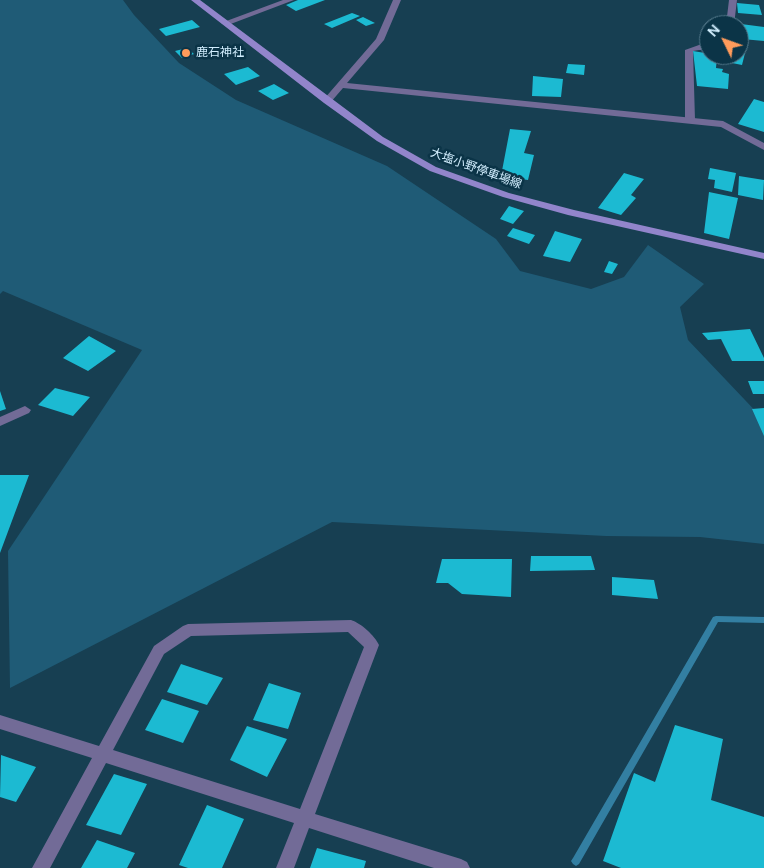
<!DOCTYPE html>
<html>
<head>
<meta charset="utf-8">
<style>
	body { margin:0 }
	#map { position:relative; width:764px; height:868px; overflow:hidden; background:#173f52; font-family:"DM Sans",sans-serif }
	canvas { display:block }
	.north { position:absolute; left:699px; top:15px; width:50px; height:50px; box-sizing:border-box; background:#0b3447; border:1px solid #5a7e90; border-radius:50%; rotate:312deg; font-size:14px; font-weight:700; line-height:20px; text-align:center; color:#d1edfd }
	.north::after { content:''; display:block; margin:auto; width:18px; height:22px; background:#ff9b5b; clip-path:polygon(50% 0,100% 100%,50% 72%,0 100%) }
</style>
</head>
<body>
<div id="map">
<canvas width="764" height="868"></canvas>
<div class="north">N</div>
</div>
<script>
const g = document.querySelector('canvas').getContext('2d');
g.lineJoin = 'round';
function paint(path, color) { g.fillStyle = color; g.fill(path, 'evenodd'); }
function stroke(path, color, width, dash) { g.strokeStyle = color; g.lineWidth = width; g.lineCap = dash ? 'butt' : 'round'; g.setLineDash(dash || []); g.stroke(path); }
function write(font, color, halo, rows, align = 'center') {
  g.font = font + ' "DM Sans","Noto Sans JP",sans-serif'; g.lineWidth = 5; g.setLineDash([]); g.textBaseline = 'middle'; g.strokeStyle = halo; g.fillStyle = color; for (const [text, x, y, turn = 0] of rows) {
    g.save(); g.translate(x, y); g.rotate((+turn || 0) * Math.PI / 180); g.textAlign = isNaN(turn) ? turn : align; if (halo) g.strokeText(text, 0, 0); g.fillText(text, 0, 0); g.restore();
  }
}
paint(new Path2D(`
	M0,0H123L134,15L179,63L236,100L387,166L496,239L520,271L591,289L624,277L648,245L704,284L680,307L688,340L764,420V544L700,537L606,536L332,522L10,688L8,551L142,350L3,291L0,294Z`), '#1f5b76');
paint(new Path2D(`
	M716,616L764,617V623L718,622L579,864L576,866L573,864L571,861L573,858L713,617Z`), '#337fa2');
paint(new Path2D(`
	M298,0H325L296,11L286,5Z
	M737,3L759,5L762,15L738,13Z
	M352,13L360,16L332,28L324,24Z
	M363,17L375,23L366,26L356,20Z
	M192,20L200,27L166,36L159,29Z
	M741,24L764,27V41L742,39Z
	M187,48L194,54L182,58L175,51Z
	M693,51L717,55L716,68L723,69L722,72L729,74L728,89L697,86Z
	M739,52L745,53L742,65L722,61L724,55H739Z
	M568,64L585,65L584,75L566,73Z
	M248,67L260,76L236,85L224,74Z
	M533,76L563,79L561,97L532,96Z
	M274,84L289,93L273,100L258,91Z
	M754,99L764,102V132L738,124Z
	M510,129L531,131L524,153L534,155L528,180L501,176Z
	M710,168L736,173L732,192L714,188L715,180L708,179Z
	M624,173L644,179L631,195L636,198L621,215L598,208Z
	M739,176L764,180L763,200L738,195Z
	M709,192L738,198L729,239L704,233Z
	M509,206L524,211L513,224L500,219Z
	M513,228L535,235L529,244L507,236Z
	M555,231L582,239L570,262L543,256Z
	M609,261L618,264L612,274L604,272Z
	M750,329L764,358V361H732L721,339L708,340L702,333Z
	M89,336L116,351L88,371L63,358Z
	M748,381H764V394H753Z
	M55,388L90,397L73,416L38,405Z
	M0,391L6,409L0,411Z
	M764,408V436L752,409Z
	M0,475H29L0,553Z
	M531,556H591L595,570L530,571Z
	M442,559H512L511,597L462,594L448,583H436Z
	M612,577L654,580L658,599L612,595Z
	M181,664L223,678L207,705L167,692Z
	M269,683L301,693L288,729L253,720Z
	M162,699L199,711L183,743L145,730Z
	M675,725L723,739L711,800L764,817V868H621L603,861L634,773L655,782Z
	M247,726L287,739L267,777L230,760Z
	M1,755L36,767L16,802L0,797Z
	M114,774L147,784L121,835L86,825Z
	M207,805L244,819L222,868H188L179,865Z
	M97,840L135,853L127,868H81Z
	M317,848L366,861L364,868H310Z`), '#1cbad2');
paint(new Path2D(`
	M283,0H294L228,25L221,23Z
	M729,0H737L734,25H726Z
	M699,45L709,46V50H699L693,51L695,120L690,123L685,120V50Z`), '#726b97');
paint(new Path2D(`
	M393,0H401L384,40L347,83L723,121L764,143V150L721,127L343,88L330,103H324V99L376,39Z
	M25,406L31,410L29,413L0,426V417Z
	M351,620C361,623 375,636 379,645L315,814L461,859L467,862L470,868H434L309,828L294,868H276L294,823L106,763L50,868H32L92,758L0,729V715L99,746L154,646L183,626L188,624ZM348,632L364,647L300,809L113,750L164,654L191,636Z`), '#726b97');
paint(new Path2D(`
	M191,0H200L383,137L436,167L509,193L574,210L764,253V259L568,215L503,197L430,171L377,141L324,103Z`), '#9285cb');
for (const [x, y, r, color] of [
	[186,53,5,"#ff9b5b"]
]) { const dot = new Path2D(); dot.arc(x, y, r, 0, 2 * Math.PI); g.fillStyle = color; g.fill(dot); stroke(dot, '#0b3447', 2); }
write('12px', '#d1edfd', '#0b3447', [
	["鹿石神社",196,53]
], 'left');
write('12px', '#d1edfd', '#0b3447', [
	["大塩小野停車場線",476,169,20]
]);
</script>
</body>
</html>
